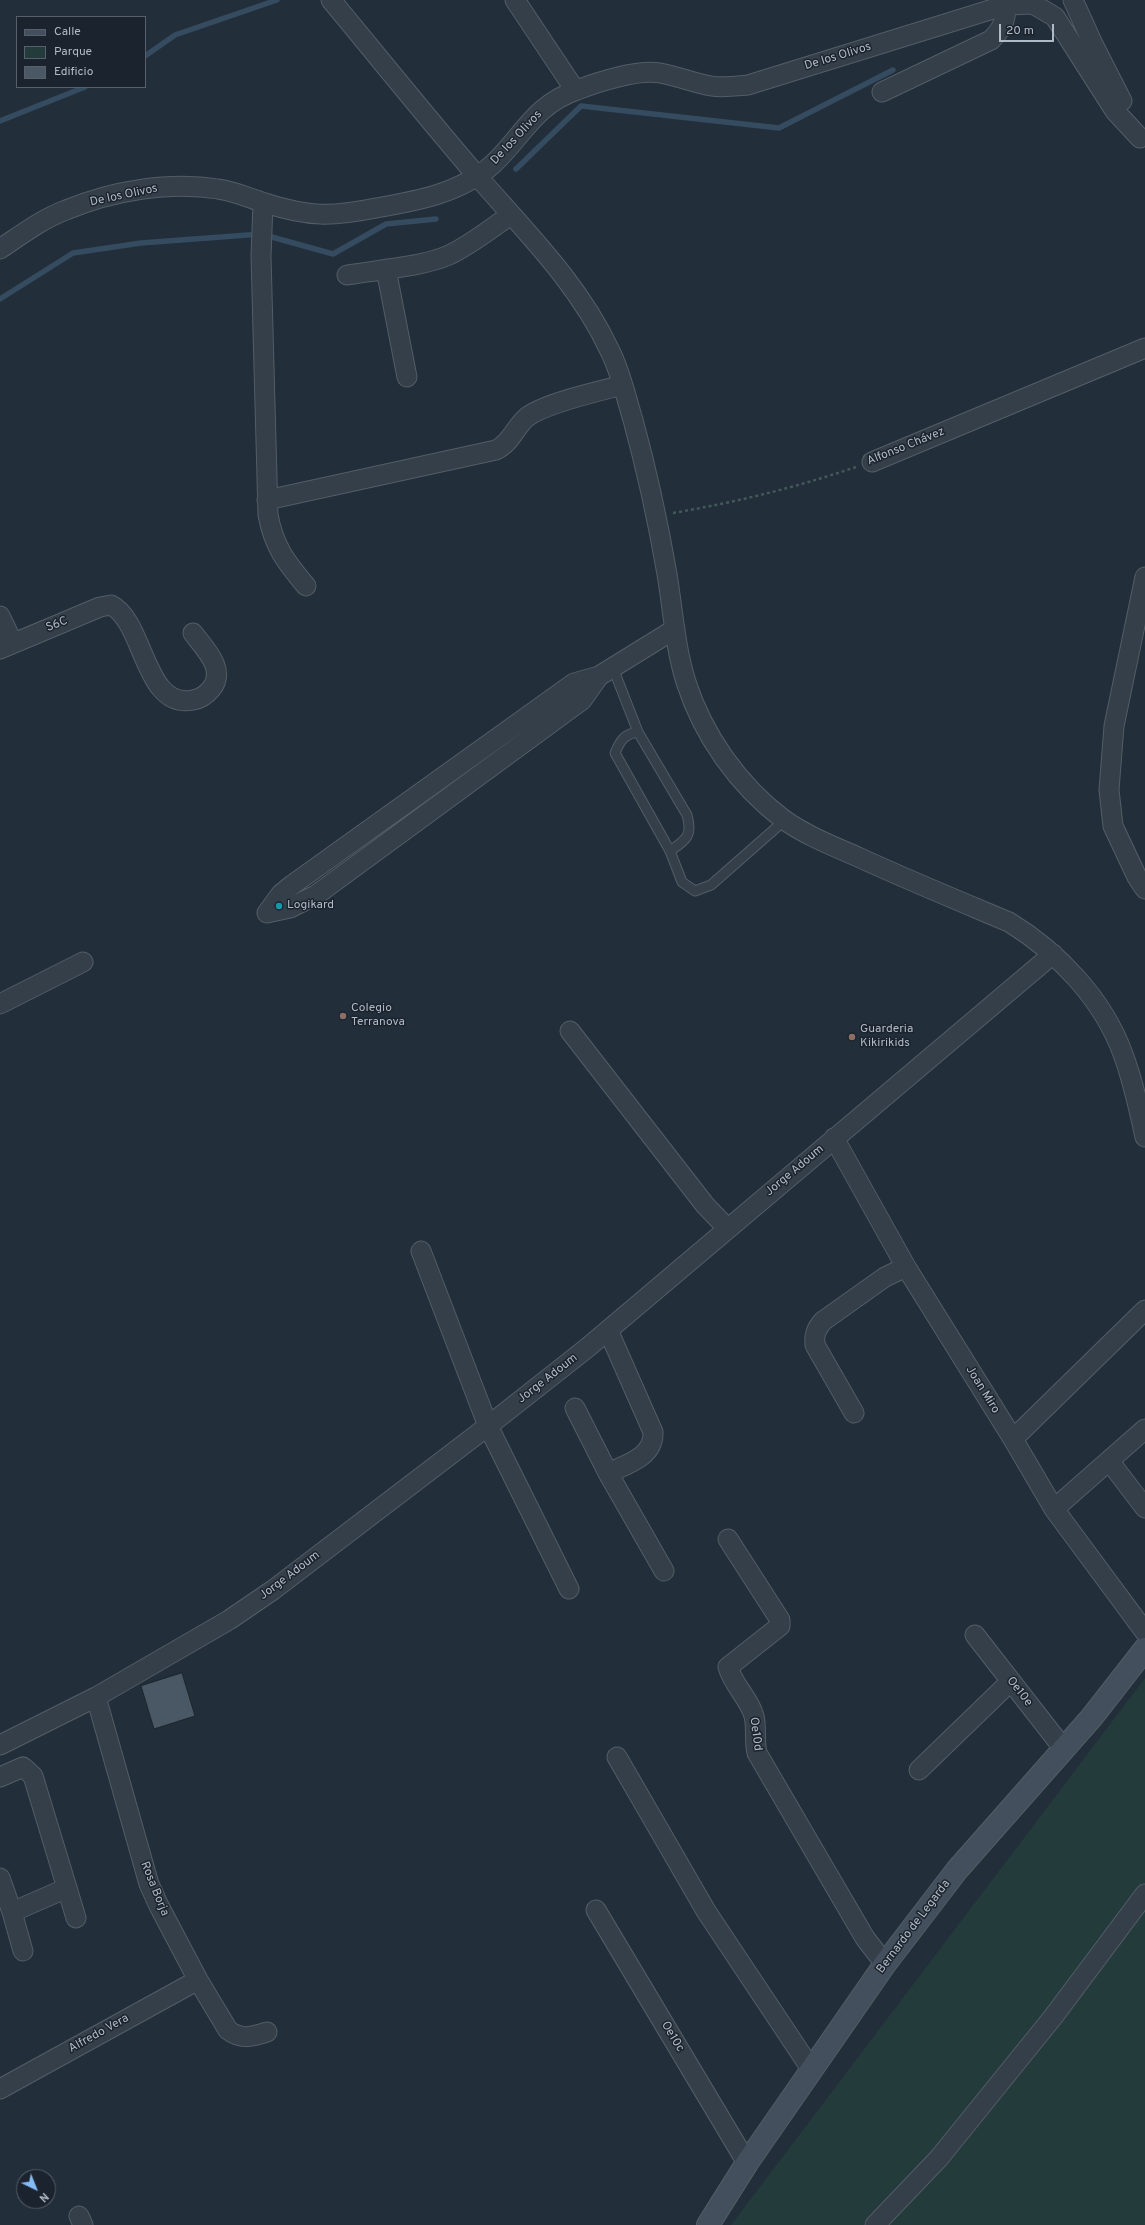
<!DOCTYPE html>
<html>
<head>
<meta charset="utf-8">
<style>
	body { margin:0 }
	#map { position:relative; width:1145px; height:2225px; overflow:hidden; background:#222e39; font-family:Overpass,sans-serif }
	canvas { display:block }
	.legend { position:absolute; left:16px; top:16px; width:130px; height:72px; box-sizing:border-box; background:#1b242e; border:1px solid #57606a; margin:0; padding:5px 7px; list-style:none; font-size:12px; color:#b0bac5 }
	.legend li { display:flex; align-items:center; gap:8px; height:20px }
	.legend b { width:20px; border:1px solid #57606a }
	.north { position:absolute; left:16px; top:2169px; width:40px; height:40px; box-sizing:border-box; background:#1b242e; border:1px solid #57606a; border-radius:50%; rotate:137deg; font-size:11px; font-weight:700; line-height:16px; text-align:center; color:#b0bac5 }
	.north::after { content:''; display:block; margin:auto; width:14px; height:18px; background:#84bbf6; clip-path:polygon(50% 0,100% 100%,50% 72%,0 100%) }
	.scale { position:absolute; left:999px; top:24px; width:55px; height:18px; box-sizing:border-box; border:2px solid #b0bac5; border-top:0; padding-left:5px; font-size:12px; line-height:14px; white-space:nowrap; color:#b0bac5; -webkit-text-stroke:3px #1b242e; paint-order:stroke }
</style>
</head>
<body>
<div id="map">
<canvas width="1145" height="2225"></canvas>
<ul class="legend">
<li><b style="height:5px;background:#434f5c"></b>Calle</li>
<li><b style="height:11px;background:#243b3b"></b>Parque</li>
<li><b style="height:11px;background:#4a5865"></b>Edificio</li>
</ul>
<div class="north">N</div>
<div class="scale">20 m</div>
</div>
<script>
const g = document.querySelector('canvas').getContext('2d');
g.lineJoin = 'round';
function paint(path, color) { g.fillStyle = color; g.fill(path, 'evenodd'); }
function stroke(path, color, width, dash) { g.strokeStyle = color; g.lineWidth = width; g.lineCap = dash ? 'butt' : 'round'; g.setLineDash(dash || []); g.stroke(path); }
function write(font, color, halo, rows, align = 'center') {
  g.font = font + ' Overpass,sans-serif'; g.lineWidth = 3; g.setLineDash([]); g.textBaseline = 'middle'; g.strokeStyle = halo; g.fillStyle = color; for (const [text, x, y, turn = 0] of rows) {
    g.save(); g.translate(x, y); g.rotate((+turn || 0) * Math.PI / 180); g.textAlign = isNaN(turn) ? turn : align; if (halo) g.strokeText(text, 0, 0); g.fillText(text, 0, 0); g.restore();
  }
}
paint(new Path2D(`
	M1145,1678V2225H731Z`), '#243b3b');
stroke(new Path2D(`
	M145,56L175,35L277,0
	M0,121L85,87
	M516,169L581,106L779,128L893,70
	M0,299L73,253L141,243L261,234L333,254L386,224L436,219`), '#354b60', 5.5);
const building = new Path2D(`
	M182,1673L195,1716L154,1729L141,1686Z`);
paint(building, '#4a5865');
stroke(building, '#1c2630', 1);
const lane = new Path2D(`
	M613,668L638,732
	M670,851C686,840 693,836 687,815L638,732C624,734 620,741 615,753L670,851L682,882L695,891L711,885L785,820`);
const street = new Path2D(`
	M331,0C380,59 428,119 478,177C526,232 579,284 610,351C621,373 626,397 633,420C647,471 658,522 667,574C673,610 675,647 686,682C703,735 738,785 783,819C805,835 833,846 858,857C908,880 959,901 1009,922C1058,952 1103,999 1123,1054C1133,1081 1139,1109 1145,1137
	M515,0L575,90
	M1073,0L1093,44L1122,101
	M882,92L991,40C1002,29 1006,21 1006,5
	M263,203L261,256L268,515C274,547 286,562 306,586
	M0,249C21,235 42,219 66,210C112,191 169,181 218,189C234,191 249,198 265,203C309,217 331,217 376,208C417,201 461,193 493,164C523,136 534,105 577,90C598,82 638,69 660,73C677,76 694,83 711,86C723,88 736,86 748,85L1006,5L1033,4L1055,17L1115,111L1140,138
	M386,269L407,377
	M347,275C377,270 422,267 449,255C472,244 491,228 511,215
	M872,462L1145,348
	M267,500L496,450C511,443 515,427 527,417C546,403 599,391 623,385
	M1145,577L1114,726L1109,790L1113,826L1137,877L1145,889
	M0,616L13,643
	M0,649L100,607L111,605C145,622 144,710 193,700C200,699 206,695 211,689C227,670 205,649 193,633
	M267,913L281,894L292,885L574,683L599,676L675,629
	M267,913L290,908L316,895L582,700L599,676
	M0,1004L83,962
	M570,1031L705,1205L727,1228
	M834,1138L906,1267L1013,1439L1054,1509L1145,1632
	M421,1251L488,1426L569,1589
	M608,1330L653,1432C654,1457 627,1464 608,1473L664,1571
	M575,1408L608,1473
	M854,1413L815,1345C814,1335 816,1329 823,1321L885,1277L906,1267
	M1013,1439L1145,1310
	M1110,1462L1145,1508
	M1054,1509L1145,1429
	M728,1539L780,1620V1626L728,1667C733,1685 749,1698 754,1716C757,1728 754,1741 757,1753L865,1938L885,1964
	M975,1635L1063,1748
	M96,1697L149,1884L159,1906L198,1980L228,2030C241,2040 252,2037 267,2032
	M0,1745L96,1697L229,1620L273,1590L488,1426L587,1348L1053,954
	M617,1757L706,1911L811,2069
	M919,1770L1010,1682
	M0,1777L23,1767L33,1776L67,1888L12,1912L0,1878
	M67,1888L76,1918
	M596,1910L747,2163
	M12,1912L23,1951
	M0,2089L198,1980
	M79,2216L83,2225
	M875,2225L939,2158L1053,2017L1145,1894`);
const secondary = new Path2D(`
	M708,2225L747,2163L885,1964L957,1870L1092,1717L1145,1649`);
stroke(lane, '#535d67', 11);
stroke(street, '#535d67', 21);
stroke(secondary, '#535d67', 24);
stroke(new Path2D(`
	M673,513C737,502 794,488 856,467`), '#435859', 2.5, [3, 3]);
stroke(lane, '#353f49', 9);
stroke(street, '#353f49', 19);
stroke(secondary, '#434f5c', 22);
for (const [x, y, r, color] of [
	[279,906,4,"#0f9aa8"],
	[343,1016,4,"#8d6e63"],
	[852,1037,4,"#8d6e63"]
]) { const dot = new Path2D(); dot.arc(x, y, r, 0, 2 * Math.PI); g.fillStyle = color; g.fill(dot); stroke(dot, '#1b242e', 1.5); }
write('12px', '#b0bac5', '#1b242e', [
	["De los Olivos",838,57,-17],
	["De los Olivos",517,138,-47],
	["De los Olivos",124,196,-12],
	["Alfonso Chávez",906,447,-22],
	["S6C",57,625,-22],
	["Jorge Adoum",795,1171,-40],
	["Jorge Adoum",548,1379,-38],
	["Joan Miro",982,1390,58],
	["Jorge Adoum",290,1576,-37],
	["Oe10e",1019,1692,52],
	["Oe10d",755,1734,83],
	["Rosa Borja",154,1889,68],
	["Bernardo de Legarda",914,1927,-53],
	["Alfredo Vera",99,2034,-29],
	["Oe10c",672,2037,59]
]);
write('12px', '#b0bac5', '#1b242e', [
	["Logikard",287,906],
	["Colegio",351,1009],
	["Terranova",351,1023],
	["Guarderia",860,1030],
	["Kikirikids",860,1044]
], 'left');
</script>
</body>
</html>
